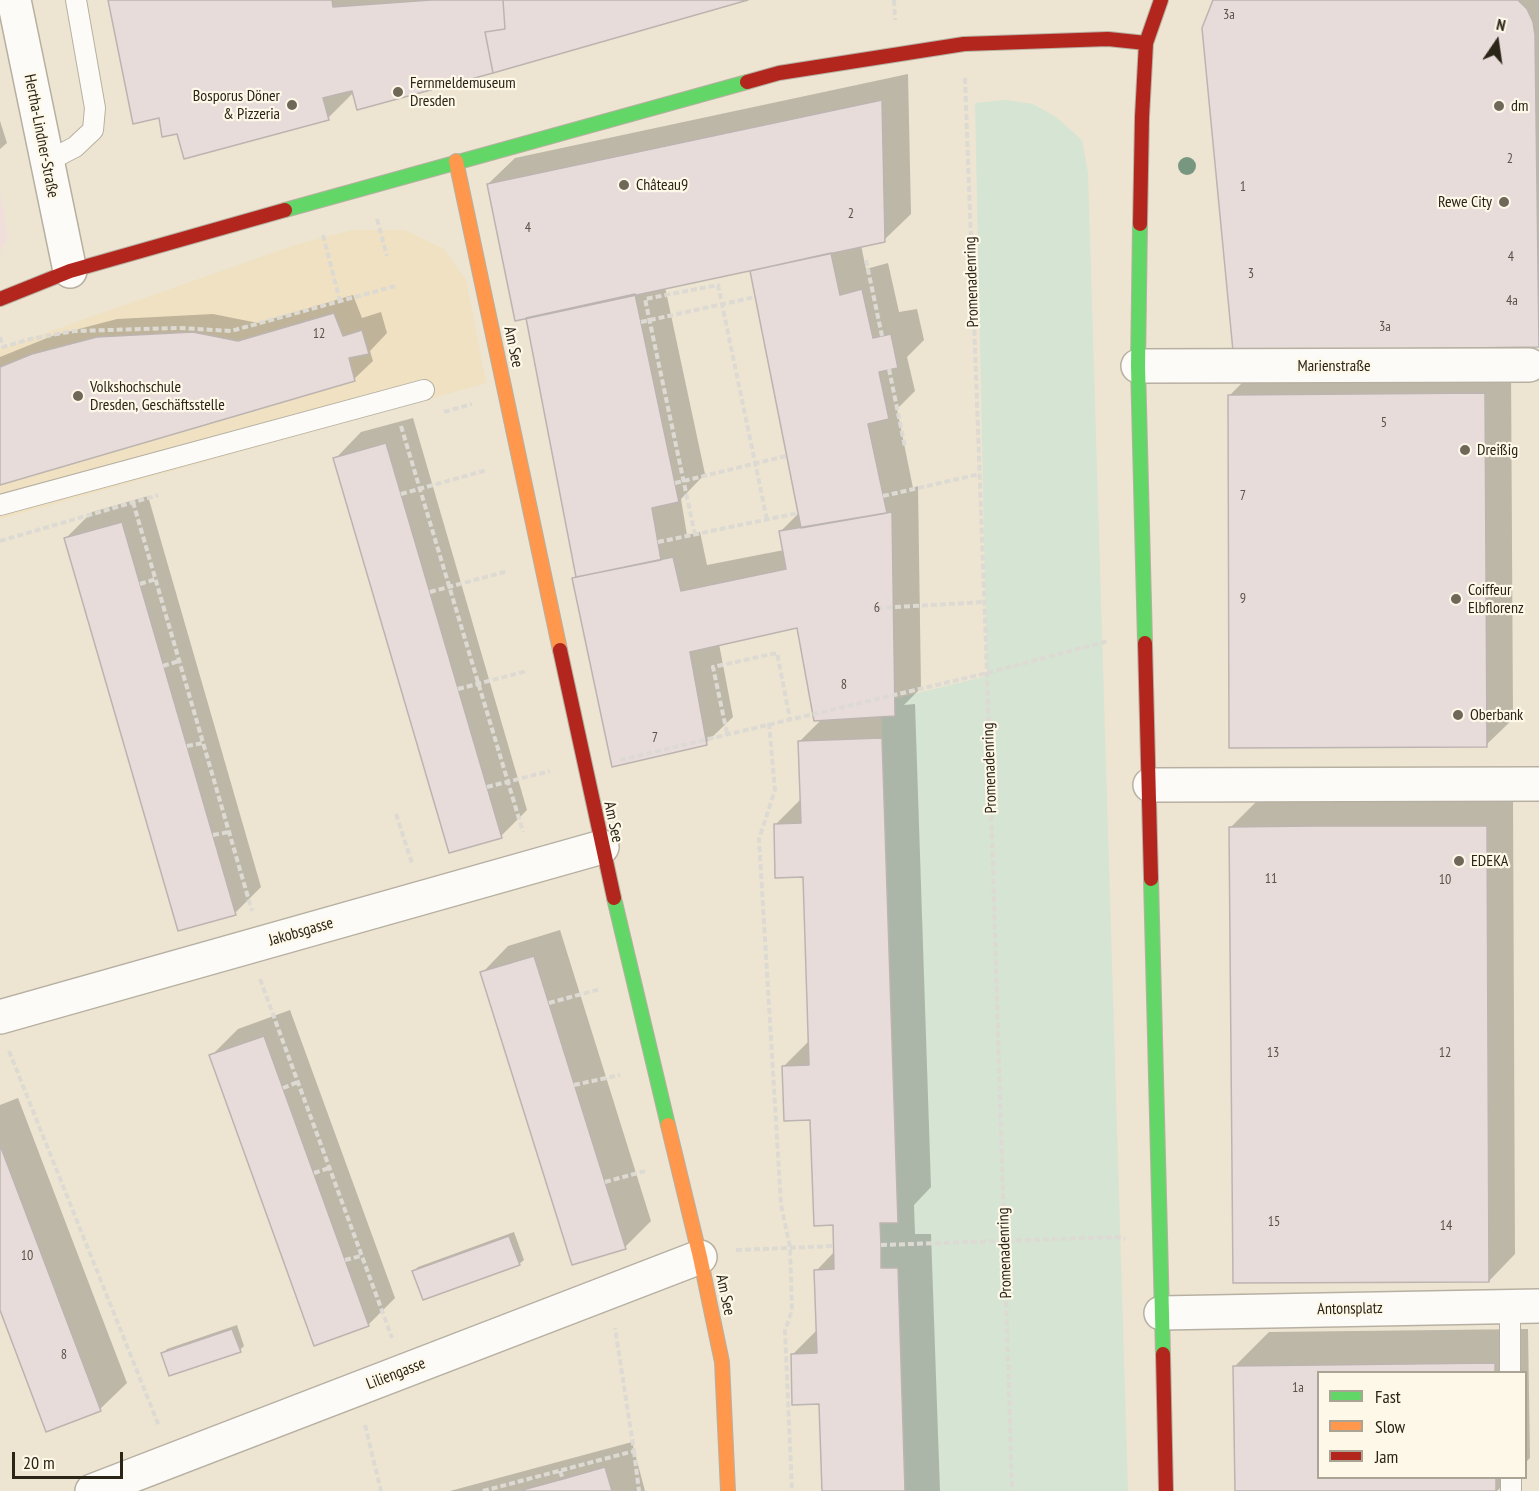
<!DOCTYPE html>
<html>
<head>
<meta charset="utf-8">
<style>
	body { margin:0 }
	#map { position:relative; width:1539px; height:1491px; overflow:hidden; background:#ede5d2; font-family:"PT Sans Narrow",sans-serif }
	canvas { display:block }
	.legend { position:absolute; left:1317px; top:1371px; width:210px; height:108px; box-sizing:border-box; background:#fef8e9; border:2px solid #aaa495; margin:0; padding:8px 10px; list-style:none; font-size:18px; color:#2b2518 }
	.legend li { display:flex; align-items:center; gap:12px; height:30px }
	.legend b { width:30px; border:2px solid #aaa495 }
	.north { position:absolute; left:1467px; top:12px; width:60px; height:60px; -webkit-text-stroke:4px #fef8e9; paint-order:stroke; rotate:13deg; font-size:16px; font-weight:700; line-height:24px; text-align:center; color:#2b2518 }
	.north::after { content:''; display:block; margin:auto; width:21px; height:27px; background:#2b2518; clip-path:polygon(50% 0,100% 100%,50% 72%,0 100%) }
	.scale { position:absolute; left:12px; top:1452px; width:111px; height:27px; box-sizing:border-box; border:3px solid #2b2518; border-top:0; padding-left:8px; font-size:18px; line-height:21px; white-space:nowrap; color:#2b2518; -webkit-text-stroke:4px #fef8e9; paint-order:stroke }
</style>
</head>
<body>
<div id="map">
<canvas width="1539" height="1491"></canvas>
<ul class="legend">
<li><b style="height:8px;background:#63d668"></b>Fast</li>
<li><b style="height:8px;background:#ff974d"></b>Slow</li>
<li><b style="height:8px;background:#b3261e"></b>Jam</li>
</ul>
<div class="north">N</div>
<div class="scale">20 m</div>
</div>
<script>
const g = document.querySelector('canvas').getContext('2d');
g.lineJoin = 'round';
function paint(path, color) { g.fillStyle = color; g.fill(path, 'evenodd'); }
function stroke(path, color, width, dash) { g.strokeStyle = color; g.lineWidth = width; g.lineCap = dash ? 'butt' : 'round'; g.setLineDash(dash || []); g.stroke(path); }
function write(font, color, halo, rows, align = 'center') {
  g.font = font + ' "PT Sans Narrow",sans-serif'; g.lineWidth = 4.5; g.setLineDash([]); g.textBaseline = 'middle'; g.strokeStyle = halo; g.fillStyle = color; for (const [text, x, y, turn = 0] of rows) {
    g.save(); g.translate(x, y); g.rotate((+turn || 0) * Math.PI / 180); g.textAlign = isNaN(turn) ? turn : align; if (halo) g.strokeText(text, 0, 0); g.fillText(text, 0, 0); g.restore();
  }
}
paint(new Path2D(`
	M352,230H404L444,249L466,280L486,383L0,519V349L295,245Z`), '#efe1c1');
paint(new Path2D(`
	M0,188L8,239L0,252Z`), '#f0deda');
paint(new Path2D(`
	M1005,100L1033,104L1056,117L1082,140L1088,172L1128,1491H905L898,1268H881L880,1223H898L881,702L987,676L975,103Z`), '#d6e4d3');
paint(new Path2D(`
	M109,0H742L354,92L328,118L179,132Z
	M1214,0H1539V345L1234,349Z
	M908,74L911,214L884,240L861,245L866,269L888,263L899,312L917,309L924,340L907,357L915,391L897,409L913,488L918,486L921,688L904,705L915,704L931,1187L914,1205L915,1234H931L940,1491H823L820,1402L792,1355L818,1329L816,1271L835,1251V1224L812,1119L783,1067L809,1041L804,876L775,825L801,799L799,742L822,719L798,627L719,644L733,717L706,743L573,579L577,575L527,316L488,184L515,158ZM751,269L799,513L780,532L784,550L707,565L700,532L687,535L681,499L705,474L665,287Z
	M0,121L7,143L0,149Z
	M353,295L362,318L381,312L387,333L370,351L373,361L354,379L0,483V357L52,336L117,319L213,314L258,323Z
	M1511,368L1513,719L1486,745L1229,396L1256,369Z
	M413,418L527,810L501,836L335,459L361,432Z
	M148,496L261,887L235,913L66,538L92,512Z
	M1513,800L1515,1254L1489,1281L1231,827L1257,801Z
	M560,930L651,1221L625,1247L482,973L508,946Z
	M290,1010L395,1298L368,1325L211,1056L238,1029Z
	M18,1098L127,1383L100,1409L0,1306V1105Z
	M514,1232L524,1260L519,1264L414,1271L418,1267Z
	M237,1325L244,1346L240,1350L163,1354L167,1349Z
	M1528,1329L1530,1458L1526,1462V1372H1318V1478H1510L1497,1491H1236L1234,1367L1269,1332Z
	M632,1442L645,1491H450Z`), '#0003');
const building = new Path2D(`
	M108,0H332L333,7L431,0H503L505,29L485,32L493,73L357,110L352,91L339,94L323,98L329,120L184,159L177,134L162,137L159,118L133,124Z
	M503,0H748L493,73L485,32L505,29Z
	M1213,0H1518L1527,9L1533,22L1535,35L1539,347L1233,351L1202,28Z
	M882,100L885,242L515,321L487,184Z
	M831,253L840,295L862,289L873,338L891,334L898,368L879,372L889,419L868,424L887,513L801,528L750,271Z
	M635,294L679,502L652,508L661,560L576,577L526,318Z
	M334,313L343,336L362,330L369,354L349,358L355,381L0,485V367L32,354L97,337L193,332L238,341Z
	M1485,393L1487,747L1229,748L1228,395Z
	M386,443L502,838L449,853L333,458Z
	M892,512L895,716L814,721L797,628L690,652L707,745L612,767L572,578L673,557L681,591L786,569L779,531Z
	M122,522L236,915L178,931L64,538Z
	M882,738L898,1223H880L881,1245V1268H898L905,1491H822L819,1404L792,1405L791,1354L817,1353L814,1270L834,1269L833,1225L814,1226L810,1120L784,1121L782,1066L809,1065L803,877L775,878L774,824L801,823L798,741Z
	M1313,826H1487L1489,1282L1233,1283L1229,827Z
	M534,956L626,1249L572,1265L480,972Z
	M264,1036L369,1326L314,1346L209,1055Z
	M0,1145L101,1411L46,1432L0,1310Z
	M509,1236L520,1265L423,1300L412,1271Z
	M232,1329L241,1352L169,1376L161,1353Z
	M1495,1363V1372H1318V1478H1496V1491H1235L1233,1366Z
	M605,1467L612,1491H519L563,1479Z`);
paint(building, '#e8dcda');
stroke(building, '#bcb4b0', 1.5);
const lane = new Path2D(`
	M46,162L75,147L93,130L95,108L76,0
	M0,505L424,390
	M1510,1307V1372
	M1511,1478V1491`);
const street = new Path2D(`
	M14,0L70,271
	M1138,366L1529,365
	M1150,785L1539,784
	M0,1017L602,847
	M1161,1313L1539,1306
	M92,1491L700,1257`);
const fast = new Path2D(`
	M285,210L747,82
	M1140,224L1138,366L1145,643
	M1151,879L1163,1354
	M614,898L668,1125`);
const slow = new Path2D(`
	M456,161L560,650
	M668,1125L700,1257L722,1362L728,1491`);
const jam = new Path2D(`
	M747,82L779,73L964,44L1108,39L1146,43
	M1140,224L1142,117L1146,43L1161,0
	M0,299L70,271L285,210
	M1145,643L1151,879
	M560,650L614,898
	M1163,1354L1166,1491`);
stroke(lane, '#b7b0a2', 22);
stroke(street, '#b7b0a2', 36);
stroke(fast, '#b7b0a2', 16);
stroke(slow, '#b7b0a2', 16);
stroke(jam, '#b7b0a2', 16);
stroke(new Path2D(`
	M894,0L895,20
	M965,78L987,673L1012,1491
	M377,219L387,256
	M323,235L340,301
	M866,260L882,336
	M641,322L755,297
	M0,337L3,347L30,339L74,331L180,328L231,331L395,286
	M889,369L905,447
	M444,412L472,404
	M401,426L523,832
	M675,483L786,456
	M401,494L487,470
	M883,496L980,474
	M133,502L252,911
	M695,535L645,299L718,285L767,520
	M0,541L158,495
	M658,542L798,513
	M140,584L156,579
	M430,592L508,571
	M877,608L984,602
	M163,666L179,661
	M458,689L527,671
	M769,723L775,790L759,839L781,1205L790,1247L792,1310L785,1331L792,1491
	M727,733L713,667L777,653L790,719
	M187,746L203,743
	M620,760L987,673L1108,641
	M487,787L550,771
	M396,814L412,863
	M213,835L229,832
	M260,979L392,1338
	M549,1003L600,989
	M9,1051L159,1426
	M574,1085L620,1075
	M283,1088L298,1082
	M314,1173L329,1168
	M605,1182L645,1171
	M881,1245L1118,1237L1125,1239
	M736,1250L834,1246
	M345,1260L361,1256
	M365,1425L381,1491
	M634,1451L639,1491
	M560,1471L563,1479
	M483,1491L634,1451L615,1328`), '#dddad4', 4, [6, 3]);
stroke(lane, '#fcfbf8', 20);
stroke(street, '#fcfbf8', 33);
stroke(fast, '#63d668', 14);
stroke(slow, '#ff974d', 14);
stroke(jam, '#b3261e', 14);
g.fillStyle = '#779781';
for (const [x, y] of [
	[1187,166]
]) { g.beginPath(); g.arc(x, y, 9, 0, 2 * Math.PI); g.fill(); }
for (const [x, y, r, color] of [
	[398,92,6,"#6f6859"],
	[292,105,6,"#6f6859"],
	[1499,106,6,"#6f6859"],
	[624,185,6,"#6f6859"],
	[1504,202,6,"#6f6859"],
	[78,396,6,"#6f6859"],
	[1465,450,6,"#6f6859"],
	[1456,599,6,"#6f6859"],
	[1458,715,6,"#6f6859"],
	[1459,861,6,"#6f6859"]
]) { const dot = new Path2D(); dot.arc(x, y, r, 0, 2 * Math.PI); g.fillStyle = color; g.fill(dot); stroke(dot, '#fef8e9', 2); }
write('14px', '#5a5348', null, [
	["3a",1229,15],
	["2",1510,159],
	["1",1243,187],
	["2",851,214],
	["4",528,228],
	["4",1511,257],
	["3",1251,274],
	["4a",1512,301],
	["3a",1385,327],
	["12",319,334],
	["5",1384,423],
	["7",1243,496],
	["9",1243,599],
	["6",877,608],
	["8",844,685],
	["7",655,738],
	["11",1271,879],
	["10",1445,880],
	["13",1273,1053],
	["12",1445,1053],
	["15",1274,1222],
	["14",1446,1226],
	["10",27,1256],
	["8",64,1355],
	["1a",1298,1388]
]);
write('16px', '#2b2518', '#fef8e9', [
	["Fernmeldemuseum",410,83],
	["Dresden",410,101],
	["Bosporus Döner",280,96,"right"],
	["& Pizzeria",280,114,"right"],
	["dm",1511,106],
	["Château9",636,185],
	["Rewe City",1492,202,"right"],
	["Volkshochschule",90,387],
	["Dresden, Geschäftsstelle",90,405],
	["Dreißig",1477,450],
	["Coiffeur",1468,590],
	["Elbflorenz",1468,608],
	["Oberbank",1470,715],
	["EDEKA",1471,861]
], 'left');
write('16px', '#2b2518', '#fef8e9', [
	["Hertha-Lindner-Straße",41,136,79],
	["Promenadenring",972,282,-92],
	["Am See",513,347,78],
	["Marienstraße",1334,366],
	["Promenadenring",990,768,-92],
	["Am See",613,822,78],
	["Jakobsgasse",301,932,-16],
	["Promenadenring",1005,1253,-92],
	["Am See",725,1295,78],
	["Antonsplatz",1350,1309,-1],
	["Liliengasse",396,1374,-21]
]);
</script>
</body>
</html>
